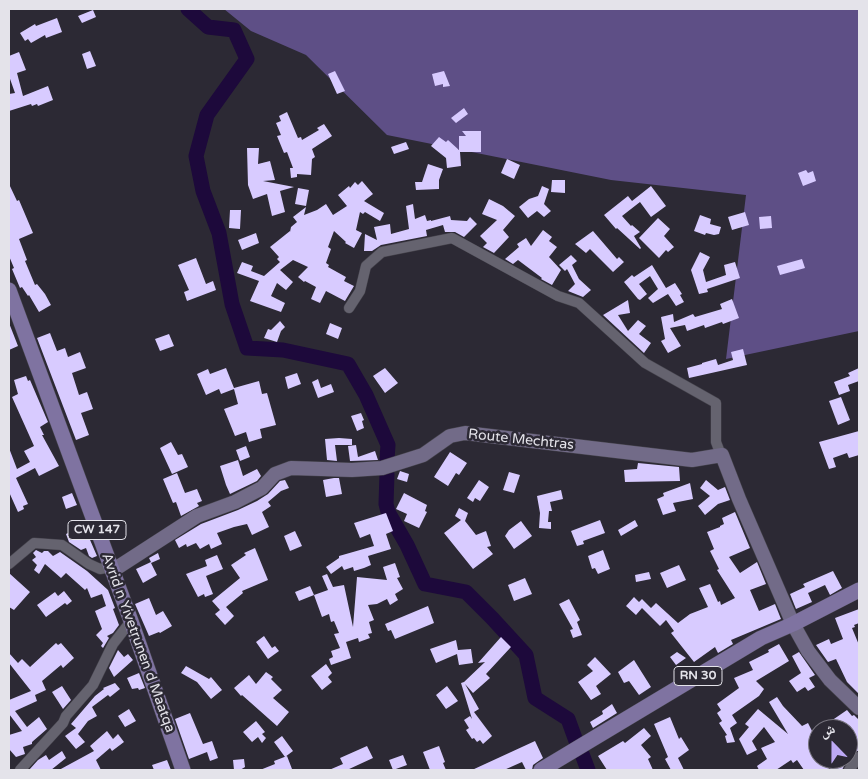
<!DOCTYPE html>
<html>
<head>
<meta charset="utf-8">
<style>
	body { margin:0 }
	#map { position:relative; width:868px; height:779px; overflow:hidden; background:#2c2934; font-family:"Varela Round","Noto Naskh Arabic",sans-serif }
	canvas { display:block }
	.frame { position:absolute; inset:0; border:10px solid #e4e3ea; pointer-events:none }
	.north { position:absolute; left:808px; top:719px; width:50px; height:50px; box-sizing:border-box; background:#2c2934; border:1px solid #76737d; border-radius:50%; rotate:338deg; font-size:14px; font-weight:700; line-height:20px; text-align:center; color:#e4e3ea }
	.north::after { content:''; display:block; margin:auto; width:18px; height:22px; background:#bda9f5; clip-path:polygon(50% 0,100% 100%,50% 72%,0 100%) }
</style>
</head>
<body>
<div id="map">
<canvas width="868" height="779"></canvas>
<div class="frame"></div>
<div class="north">ش</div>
</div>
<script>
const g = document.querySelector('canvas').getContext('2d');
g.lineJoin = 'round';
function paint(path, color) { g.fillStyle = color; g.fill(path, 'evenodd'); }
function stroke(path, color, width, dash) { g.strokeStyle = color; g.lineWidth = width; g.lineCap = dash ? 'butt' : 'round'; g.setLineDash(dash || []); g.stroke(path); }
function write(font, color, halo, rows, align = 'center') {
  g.font = font + ' "Varela Round",sans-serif'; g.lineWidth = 5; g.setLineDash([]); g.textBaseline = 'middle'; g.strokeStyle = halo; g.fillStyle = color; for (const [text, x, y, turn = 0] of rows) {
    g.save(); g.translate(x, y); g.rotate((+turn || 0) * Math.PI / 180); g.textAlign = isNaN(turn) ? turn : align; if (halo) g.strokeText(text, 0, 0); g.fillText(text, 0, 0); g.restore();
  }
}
paint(new Path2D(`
	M224,9H859V331L726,359L746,195L611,180L387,135L306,55L251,31Z`), '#5e4f86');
stroke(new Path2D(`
	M188,9L208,27L234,30L247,59L207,115L196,156L203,191L219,233L232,304L247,348L283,350L348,364L366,395L388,445L387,459
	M387,474L386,504L388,512L407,545L425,584L466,592L492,618L526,655L535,698L568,719L576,741
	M582,754L588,770`), '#1d093b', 15);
paint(new Path2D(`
	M93,10L96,17L82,23L78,16Z
	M57,18L62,32L46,38L45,35L31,43L28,39L25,41L20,33L35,24L36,26Z
	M90,51L96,66L87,69L82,54Z
	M19,52L26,70L17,73L23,96L48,86L53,100L38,106L37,104L32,106L31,104L9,111V94L15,93L9,76V56Z
	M335,71L345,91L337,94L328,74Z
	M444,71L450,86L443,87V84L435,86L432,74Z
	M464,108L468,114L456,123L451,118Z
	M287,112L298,138L301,137L302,140L319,130L317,128L324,124L332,136L312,149L315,157L312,159L311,175L297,174V177L291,178L290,168H293L287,152L284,153L277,136L281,135L276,123L281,121L279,116Z
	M462,131H481V152H460L461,166L447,168L446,158L431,146L439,137L446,142L448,140L459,150V136H466Z
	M406,142L409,149L394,154L391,147Z
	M247,148H259L258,164L270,161L275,180L263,181L294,187L280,191L285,212L272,216L267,194L253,199L248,185Z
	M507,159L520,165L514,179L501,173Z
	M428,164L443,169L439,180V189L416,190L415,182H422Z
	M806,170L808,173L813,171L816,181L803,186L798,173Z
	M552,180H565V193L551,192Z
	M362,181L373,194L364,201L384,213L380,221L365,212L363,214L360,212L356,230L362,233L354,248L345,243L346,242L334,231L328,247L331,249L326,263L329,265L328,267L346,277L344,281L354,286L345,301L326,291L320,303L311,299L316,287L305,281L304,282L298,277L308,267L293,260L280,270L293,282L286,290L277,283L271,296L285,303L281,312L250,301L259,281L237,273L242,262L253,266L251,271L264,276L280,262L277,259L279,257L270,247L290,231V232L291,227L297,222L293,217L306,207L304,215L317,210L326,204L333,215L347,206L338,195L349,186L350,188L355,182L358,185Z
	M9,184L17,201L19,200L33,233L19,239L27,260L25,261L35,285L37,284L45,294L51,305L39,312L29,295L28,296L22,287L20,288L12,269L14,268L9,256Z
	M542,186L549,189L544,204L551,211L544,217L537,211L528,218L519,207L529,199L538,196Z
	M651,186L666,206L651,217L640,202L622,216L631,226L632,225L640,232L634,236L641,248L640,249L617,228L616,229L604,215L628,196L632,201Z
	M298,188L309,190L306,206L295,204Z
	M489,199L503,206L515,216L503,230L509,237L494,253L483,247L487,243L480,236L497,220L482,214Z
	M413,204L415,219L425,215L427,221L431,220V221L450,216L451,220L467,221L470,217L477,224L464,237L455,232H445L443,225L426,230L427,236L381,245L372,251H364L365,234L377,240L374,227L390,224L391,234L409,229L406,206Z
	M230,210H241L240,229L229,228Z
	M745,212L749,225L732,230L728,217Z
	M700,215L711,219L710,224L721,227L719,234L714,235L706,233L705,235L694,231Z
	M771,216L772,228L760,229L759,217Z
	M658,218L670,229L664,236L674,247L668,252L666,250L659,258L639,238Z
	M543,230L552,237L549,241L557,247L549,257L561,270L552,285L541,279L542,278L518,260L513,264L505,259L519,247L517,244L526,238L531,246Z
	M593,231L617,259L619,257L624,262L613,272L590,249L586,253L575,244Z
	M256,233L259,243L242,250L238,240Z
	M700,252L710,257L703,270L706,282L726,275L724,265L735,262L740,278L707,289L708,292L699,294L691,270Z
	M571,255L577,261L572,265L579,279L591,290L583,297L568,291L575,284L567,269L565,271L559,265Z
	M196,258L206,284L213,281L216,290L187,301L184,292L189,290L178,265Z
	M802,259L805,268L780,275L777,266Z
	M652,265L666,288L675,283L682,294L680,295L684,302L676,306L668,294L653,303L648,298L658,289L650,276L639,284L647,294L640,300L638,299L624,282L632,275L634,277Z
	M732,299L739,318L723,324L722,322L705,328L704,325L687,331L685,325L670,328L681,346L668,353L661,341L665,339L661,317L673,314L674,322L693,314L695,317L722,309L720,304Z
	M628,300L630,313L618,315L628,331L638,320L646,326L639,334L651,343L644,353L603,315Z
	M280,321L285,327L281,331L277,342L264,338L268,329L271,330Z
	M9,323L18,346L9,350Z
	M330,323L342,328L338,339L326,334Z
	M50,333L57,351L65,348L68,357L80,352L86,368L72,373L79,395L87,392L93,409L81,413L89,435L76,440L37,338Z
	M169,334L174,346L160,351L155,339Z
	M743,349L747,365L689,378L687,368L702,364V363L716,359L718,365L733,360L731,352Z
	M226,368L234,388L259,381L262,394L267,393L276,425L260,429L262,438L249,442L246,432L235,436L224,409L238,404L234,389L221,394L219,389L206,395L197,374L208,369L210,374Z
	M385,368L398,383L385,393L373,376Z
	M859,368V381L848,385L850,391L839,395L834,382L850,376L848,373Z
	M297,373L301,384L288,389L285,377Z
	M26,376L28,381L30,380L48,422L40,427L44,435H42L59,466L39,476L35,468L16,478L28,504L23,506L24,509L18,512L9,492V448L17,469L30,462L24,451L34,446L12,397L18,394L14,380Z
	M318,379L321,388L331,384L334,392L318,398L312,382Z
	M841,397L850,420L838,425L829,401Z
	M361,413L364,420L362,421L364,428L357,431L351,416Z
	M859,431V455L849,458L847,453L833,458L836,467L829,469L819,442Z
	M339,438L352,439V445H335L337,461L327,460L325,439Z
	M171,442L178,455L182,454L188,467L172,474L160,448Z
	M356,445L358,457L375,451L378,460L350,461L348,446Z
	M246,446L250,457L240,461L236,450Z
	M450,452L467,463L459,475L456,473L448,486L434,477Z
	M238,460L243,476L257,469L261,476L257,481L230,494L226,485L220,466Z
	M638,463L679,467L680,481L625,482L624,470L637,469Z
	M400,471L409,474L407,482L397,479Z
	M509,472L520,475L514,493L503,490Z
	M177,473L185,493L197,489L202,501L197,503L199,506L181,516L176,502L173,503L163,479Z
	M334,478H339L342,494L326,497L323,480Z
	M285,480L289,488L281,491L268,502L271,506L262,512L269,527L252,535L247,524L234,527L217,533L222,544L211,549L209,544L200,549L196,543L187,547L186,544L179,548L175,540L201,524L238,510L257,501L268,494L280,481Z
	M479,480L489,487L480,501L475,498L473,502L467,498Z
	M706,480L718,490L725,487L730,500L718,504L705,515L698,506L710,496L700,488Z
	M690,483L693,499L673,503L676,511L663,515L657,499L664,496L663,493Z
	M561,490L563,499L550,502L552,511H549L548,522H551V529L539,528L540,513L537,496Z
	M72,493L77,505L66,509L62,497Z
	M404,493L427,505L425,511L427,512L419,528L404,521L407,514L396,509Z
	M459,508L468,513L465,521L476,535L486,531L491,546L487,547L493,554L473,569L444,533L461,520L455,516Z
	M735,512L750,548L729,557L740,573L757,562L766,584L750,590L759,611L775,604L781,619L731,640L733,644L718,653L715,647L694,662L671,633L674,631L666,620L660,626L642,608L636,615L626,606L634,597L639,602L642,599L651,608L656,603L678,623L690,614L708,607L699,588L710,584L718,602L720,601L721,605L735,598L717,570L719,569L710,551L714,549L707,532L720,527V526L724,524L722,518Z
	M386,513L393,531L386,534L391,549L368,556L371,565L364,568L354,571L353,567L344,570L342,566L331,574L326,567L339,558V556L374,546L370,534L360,538L354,523Z
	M600,520L605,533L583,541L584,544L577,546L571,531Z
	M635,520L638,526L621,536L618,530Z
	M521,521L532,536L514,549L505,536L509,530Z
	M84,526L97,556L92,558L89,556L86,548L81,550L69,542L66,534Z
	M295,531L302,546L290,551L284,536Z
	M255,548L268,580L242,591L243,593L226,607L234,616L225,625L215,614L220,610L212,601L240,578L231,565L246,555L244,553Z
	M36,550L42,553L44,551H48L53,556L60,552L87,571L108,590L115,608L113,609L119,625L113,633L107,636L109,638L103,648L101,646L103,643L96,635L102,629L95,611L106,606L102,594L91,598L87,588L85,590L66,573L61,578L45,564L39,574L34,570L37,565L32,560L36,557L33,553Z
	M603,550L610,569L598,574L595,568L592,569L588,556Z
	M158,553L160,559L151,563L157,575L143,583L136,569L151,562L149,558Z
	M217,555L223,569L206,576L213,594L205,597L204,594L198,597L186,574L207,566L205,560Z
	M395,563L400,577L397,578L403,589L395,594L398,600L390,605L387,599L377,604L368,605L374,620L369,622L372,633L368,634L370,638L359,642L358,638L346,642L351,658L331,665L329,659L333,657L331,651L340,648L334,634L339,633L334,621L331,622L329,614L322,617L314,595L328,590L322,576L327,574L333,587L344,585L353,627L357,577L387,580L383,567Z
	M679,565L686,580L667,588L660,573Z
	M833,571L842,588L830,595L825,585L808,593L812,602L796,609L790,594L805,587L803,584Z
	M649,572L651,579L636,582L635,575Z
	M9,573L30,592L14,610L9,607Z
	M525,578L532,594L514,601L508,585Z
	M310,586L314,595L299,601L295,592Z
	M64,591L72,601L67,605L65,603L46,617L37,605L55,592L58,596Z
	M149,598L156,615L163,611L172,626L160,633L159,632L149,636L135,604Z
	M569,599L580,620L577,622L582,635L573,638L570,630L573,629L559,604Z
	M428,606L434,623L395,639L391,630L388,631L385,624Z
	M859,609V623L854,625L855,627L852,628L859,645V694L847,682L836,659L828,662L816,645L829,639L831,644L843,639L835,618Z
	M264,636L272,648L275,646L279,651L268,659L256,642Z
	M501,637L511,647L486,674L490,678L473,693L465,684L479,709L474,712L492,736L483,744L480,740L477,742L474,738L472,739L466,730L469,728L464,720L470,716L472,719L461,683L464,682L485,662L478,663Z
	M456,640L458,650L471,649L473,663L459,665L457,654L436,663L430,649Z
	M56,643L58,645L61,643L74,658L63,668L61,665L42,681L46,690L35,695L37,701L15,711L27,727L39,717L47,729L32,742V744L23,747L25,754L16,757L9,749V735L22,731L9,714V700L31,691L9,663V653L18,663L22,659L30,667Z
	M779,644L789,661L756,681L764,689L759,696L732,715L737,723L730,728L735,742L727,743L725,736L727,735L719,723L722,721L717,713L721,710L717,704L739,688L734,678L753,670L749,662L769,652L768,650Z
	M118,650L124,657L128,654L133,660L114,677L109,668Z
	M677,652L686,658L676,665L670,657Z
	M799,652L815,675L809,678L815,687L808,691L805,687L797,692L789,681L801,673L792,656Z
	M595,657L611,674L596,686L601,694L591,700L578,682L593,671L587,665Z
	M634,660L651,687L639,695L629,681L624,683L618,672Z
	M326,664L332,673L328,677L332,682L322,690L311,676Z
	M186,666L209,679L211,677L222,690L211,699L197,682L181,673Z
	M266,672L273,677L271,679L282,690L273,698L289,712L277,726L242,695L241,696L234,688L249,675L256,684Z
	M139,673L145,688L139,690L138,688L132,689L127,678Z
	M115,683L120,689L110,697L108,695L92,707L97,716L88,721L78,734L85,742L76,749L65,736L76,728L71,724L95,696L104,689L103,688Z
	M62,686L71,700L63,709L52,692Z
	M447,686L458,701L446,709L436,695Z
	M777,697L783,706L802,726L808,723L818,743V759H822L830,770H804L797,760L793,763L791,760L776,770H759L757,766L767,759L761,748L775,742L764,727L752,741L757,750L747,755L739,739L749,727L745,724L758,709L788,734L769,702Z
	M612,704L617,713L593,728L590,722L603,714L602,711Z
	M129,709L136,721L125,727L118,716Z
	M847,710L852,716L854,715L859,720V750L854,753L844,766L842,770H832L828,766L835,759H848V729H837L831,721Z
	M190,713L203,744L212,741L218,758L210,761L207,752L189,759L175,719Z
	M670,717L679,739L681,737L689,750L678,758L684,770H671L665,759L668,757L654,724Z
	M256,721L265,732L262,734L266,738L262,743L258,737L252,742L243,732Z
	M644,728L651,736L641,745L651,757L648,759L653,770H607L598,756L623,741L625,743Z
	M107,731L113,739L118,734L124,742L112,751L110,748L96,760L101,770H59L94,751L90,746Z
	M282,736L293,751L285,757L274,742Z
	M535,741L543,758L533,765L532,770H526L522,762L504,770H472Z
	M367,746L373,758L347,770H329L343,764L340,758Z
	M439,746L445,762L443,763L446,770H430L423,752Z
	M62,751L66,758L51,770H29L38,760L46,755L49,760Z
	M403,755L407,765L393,770L389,760Z
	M287,756L292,769L288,770H260L275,764L274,761Z
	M244,759L245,767L240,770H234L233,760Z
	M167,760L171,770H154L152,765Z`), '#d8cbff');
const street = new Path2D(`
	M349,308L360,291L366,266L382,252L452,238L558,296L579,303L645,363L716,403V442L721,455
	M9,564L34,543L62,545L89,564L100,569L111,567
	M20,770L63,723L66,716L93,685L113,644L131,621
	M849,770L859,757`);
const secondary = new Path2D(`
	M112,571L197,516L235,502L262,488L275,474L291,468L352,470L382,468L423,455L450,436L465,433L692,460L722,455L739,499L793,624L808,651L830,680L859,708`);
const primary = new Path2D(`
	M9,290L131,621L183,770
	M541,770L761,638L793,624L859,590`);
stroke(street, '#46444d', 11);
stroke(secondary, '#46444d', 15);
stroke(primary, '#46444d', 16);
stroke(street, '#65636f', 10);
stroke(secondary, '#726b88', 14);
stroke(primary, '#7f73a1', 15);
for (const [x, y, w] of [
	[97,530,58],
	[698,676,48]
]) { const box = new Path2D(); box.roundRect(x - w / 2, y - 9.5, w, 19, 4); g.fillStyle = '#2c2934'; g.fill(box); stroke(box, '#e4e3ea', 1); }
write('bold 12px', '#e4e3ea', null, [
	["CW 147",97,530],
	["RN 30",698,676]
]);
write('14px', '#e4e3ea', '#2c2934', [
	["Route Mechtras",521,440,6],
	["Avrid n Yivetṛunen d Maatqa",138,643,70]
]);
</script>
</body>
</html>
